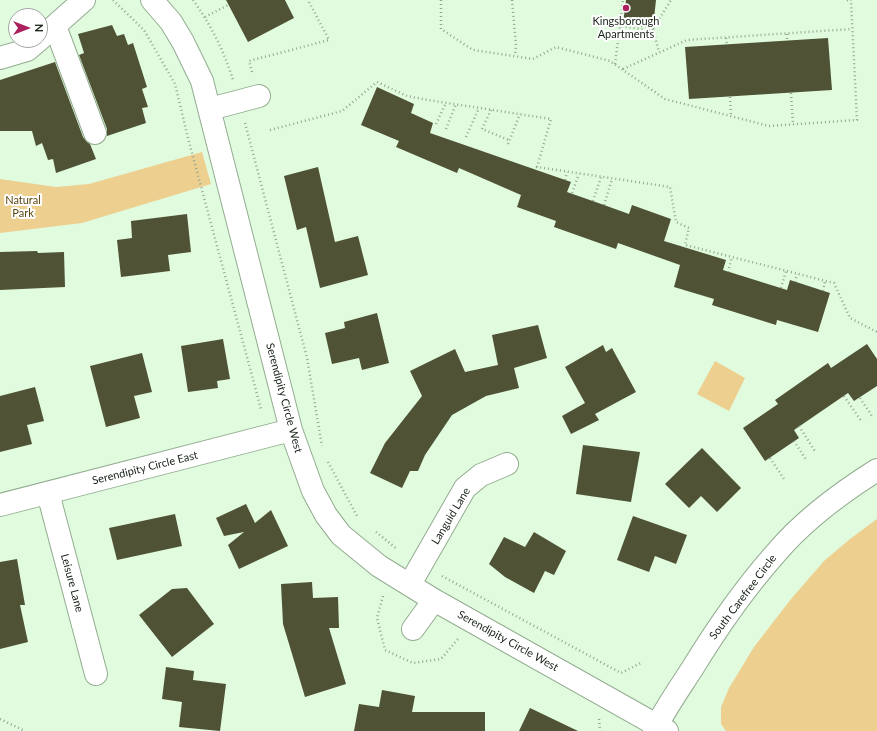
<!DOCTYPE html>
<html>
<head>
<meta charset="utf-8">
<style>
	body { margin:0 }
	#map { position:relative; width:877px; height:731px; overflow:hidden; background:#e1fbde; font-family:Lato,sans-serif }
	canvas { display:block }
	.north { position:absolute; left:8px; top:8px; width:40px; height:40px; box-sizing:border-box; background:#fff; border:1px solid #a2a6a2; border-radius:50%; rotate:90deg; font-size:11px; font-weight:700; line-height:16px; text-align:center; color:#172116 }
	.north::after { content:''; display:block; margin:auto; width:14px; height:18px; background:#ac205e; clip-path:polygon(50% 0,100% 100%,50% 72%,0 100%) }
</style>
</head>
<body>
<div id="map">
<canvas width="877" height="731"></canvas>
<div class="north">N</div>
</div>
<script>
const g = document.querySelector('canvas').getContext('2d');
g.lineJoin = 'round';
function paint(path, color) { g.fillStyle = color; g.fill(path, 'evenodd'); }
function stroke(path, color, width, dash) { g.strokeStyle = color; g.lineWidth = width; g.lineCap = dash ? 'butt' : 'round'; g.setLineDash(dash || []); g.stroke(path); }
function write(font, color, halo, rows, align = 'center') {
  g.font = font + ' Lato,sans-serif'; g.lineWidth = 4; g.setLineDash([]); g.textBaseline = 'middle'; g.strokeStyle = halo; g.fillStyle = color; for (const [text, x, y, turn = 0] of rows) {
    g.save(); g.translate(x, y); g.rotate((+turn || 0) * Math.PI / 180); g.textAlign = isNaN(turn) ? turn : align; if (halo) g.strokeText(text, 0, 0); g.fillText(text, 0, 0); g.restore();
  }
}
paint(new Path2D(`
	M202,152L211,184L82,223L0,233V179L56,187L89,184Z
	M715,361L745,378L729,411L697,394Z
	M877,519V731H726L721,724V707L729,688L754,647L791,599L824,561L850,539Z`), '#edcf90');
paint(new Path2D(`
	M226,0H285L294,18L248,42Z
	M626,0H656L653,28L623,24Z
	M112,25L117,36L124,34L128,45L133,43L147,87L142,89L148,107L142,108L146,123L107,136V129L79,55L84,53L78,34Z
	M828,38L832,90L689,99L685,47Z
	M55,62L83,137L87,142L90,144L96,159L56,173L53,159L48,160L42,143L36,146L32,131H0V80Z
	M377,87L414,104L411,113L433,123L430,133L571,182L567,192L604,205L629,214L632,205L671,219L664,241L726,260L723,270L787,290L790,280L830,293L818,332L777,320L776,325L712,305L714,299L674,287L680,265L618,243L616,249L554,227L556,221L517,207L521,195L459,168L457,173L396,147L399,141L361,125Z
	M318,167L335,242L358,236L368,275L320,288L306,227L297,230L284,176Z
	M187,214L191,252L168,255L170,271L121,277L117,240L132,238L131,221Z
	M37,251L38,253L64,252L65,287L0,290V252Z
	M377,313L389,363L362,370L359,358L332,364L325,333L345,328L344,322Z
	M538,325L547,358L514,368L519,388L486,396L452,415L425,455L418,471H410L402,488L370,473L385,443L422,396L410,371L455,349L465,372L498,365L492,335Z
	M223,339L230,379L217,381L218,388L188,392L181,346Z
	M867,344L877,359V386L854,401L848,393L794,430L799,438L765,461L743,428L778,404L775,400L828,363L831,368Z
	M603,345L606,352L612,348L636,392L595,414L599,420L571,434L562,416L585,403L565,367Z
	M142,353L152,392L134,396L140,418L106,427L90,366Z
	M35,387L44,421L27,425L32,444L0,452V396Z
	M583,445L640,452L631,502L576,494Z
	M702,448L741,488L717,512L701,496L689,508L665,484Z
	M246,504L255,523L271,510L288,546L239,569L228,545L244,532L224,536L216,518Z
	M175,514L182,546L117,560L109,528Z
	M633,516L687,535L676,564L655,556L649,572L617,560Z
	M534,532L566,551L554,575L545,571L534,593L505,577L489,564L504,537L525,547Z
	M17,559L25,605H20L28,642L0,649V562Z
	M312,582L313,598L338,597L339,628H329L346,684L305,697L283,624L281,584Z
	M187,588L214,624L172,657L139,615L172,589Z
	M166,667L194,671L193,680L226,684L220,731L179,727L182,702L162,699Z
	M382,690L415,696L412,712H485V731H354L359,704L379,707Z
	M530,708L578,731H519Z`), '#4f5234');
const street = new Path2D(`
	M152,0L171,22L183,42L202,81L291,430L313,491L326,515L341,535L379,566L434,600L667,731
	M55,26L95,133
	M40,39L84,0
	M0,58L27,50L39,40
	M210,109L259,96
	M48,493L96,674
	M0,505L291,430
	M410,584L465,488L481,475L507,464
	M413,629L434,600`);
const secondary = new Path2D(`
	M654,731C665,709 679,689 692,669C717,628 744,589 776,553C803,521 842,492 877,470`);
stroke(street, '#93ac91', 24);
stroke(secondary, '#93ac91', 24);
stroke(new Path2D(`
	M113,0L144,30L175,84L189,142L261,409
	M193,0C211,25 224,51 233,80
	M441,0V29L473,50L533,59L556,47L610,61L665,99L769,126L857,120L851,0
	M512,0L516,45L515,56
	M847,0L851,1
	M205,17L228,5
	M620,26L623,0
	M653,29L659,52
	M787,34V41
	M726,38L727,45
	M615,64L620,26L650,30L653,29L671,0
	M623,69L687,40L852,29
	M252,72L249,61L329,40L308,0
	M791,93L793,124
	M730,97L731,116
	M491,110L482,129L509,140
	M245,123L307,358L322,446
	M436,124L446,103
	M446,129L456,104
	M270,130L342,111L377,82L407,96L428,100L551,119L537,167L670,187L676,222L689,228L685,245L834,283L850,318L877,332
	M466,137L479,108
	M508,144L520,114
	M565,180L567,172
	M572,193L579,174
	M593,201L601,177
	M604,205L612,179
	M728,272L732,257
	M795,282L797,274
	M781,288L786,271
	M823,291L825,281
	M844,396L862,422
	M860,398L872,416
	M799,426L816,453
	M794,441L807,461
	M770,458L784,479
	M328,462L358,518
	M376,532L397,549
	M442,576L621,673L641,663
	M383,596L377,618L385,650L413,663L441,659L458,639
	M0,719L25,731
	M599,719L600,731`), '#93a791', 2.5, [1, 3]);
stroke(street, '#fff', 22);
stroke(secondary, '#fff', 22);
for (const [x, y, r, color] of [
	[626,8,4,"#ac205e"]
]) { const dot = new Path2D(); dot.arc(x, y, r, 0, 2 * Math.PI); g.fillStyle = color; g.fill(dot); stroke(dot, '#fff', 1.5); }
write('11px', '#172116', '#fff', [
	["Kingsborough",626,21],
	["Apartments",626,34]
]);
write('11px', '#5b4612', '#fff', [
	["Natural",23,200],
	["Park",23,213]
]);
write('11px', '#172116', '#fff', [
	["Serendipity Circle West",284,398,75],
	["Serendipity Circle East",145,468,-14],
	["Languid Lane",451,516,-59],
	["Leisure Lane",72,583,75],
	["South Carefree Circle",743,597,-53],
	["Serendipity Circle West",508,641,29]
]);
</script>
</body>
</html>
